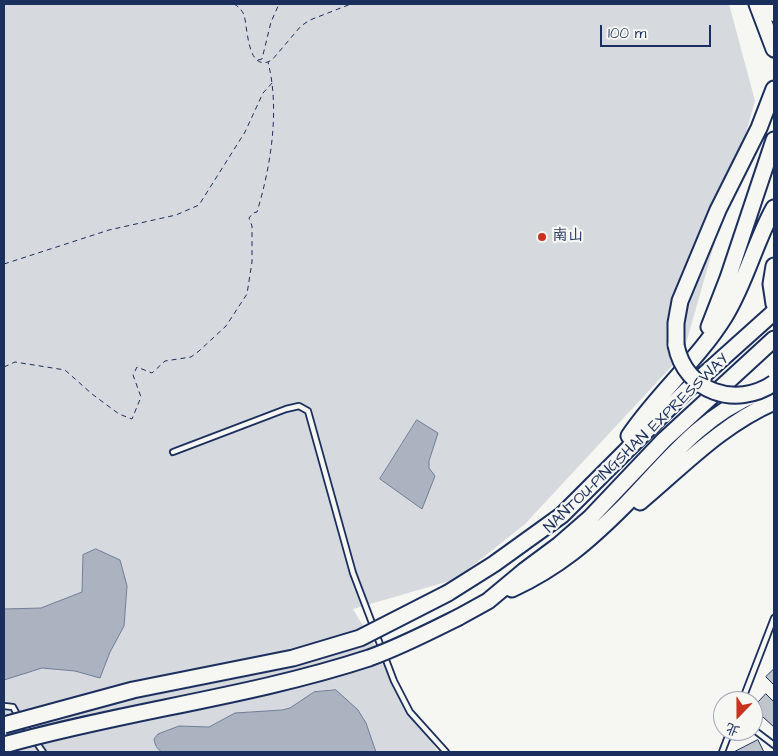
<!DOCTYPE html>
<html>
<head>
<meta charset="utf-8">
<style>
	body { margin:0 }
	#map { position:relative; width:778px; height:756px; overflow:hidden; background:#f6f6f2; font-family:"Architects Daughter","LXGW WenKai TC",sans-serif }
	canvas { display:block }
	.frame { position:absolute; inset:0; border:5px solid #1b2f5e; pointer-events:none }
	.north { position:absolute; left:713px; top:691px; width:50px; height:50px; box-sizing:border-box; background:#f6f6f2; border:1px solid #9ea6b7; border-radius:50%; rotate:202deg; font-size:14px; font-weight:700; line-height:20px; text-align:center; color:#1b2f5e }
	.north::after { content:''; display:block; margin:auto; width:18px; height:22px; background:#c8321e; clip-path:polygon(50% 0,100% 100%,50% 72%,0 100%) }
	.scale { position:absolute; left:600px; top:25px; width:111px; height:22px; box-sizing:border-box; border:2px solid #1b2f5e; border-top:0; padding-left:6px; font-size:15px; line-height:18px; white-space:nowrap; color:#1b2f5e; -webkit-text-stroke:4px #f6f6f2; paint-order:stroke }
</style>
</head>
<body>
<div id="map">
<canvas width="778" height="756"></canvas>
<div class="frame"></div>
<div class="north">北</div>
<div class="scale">100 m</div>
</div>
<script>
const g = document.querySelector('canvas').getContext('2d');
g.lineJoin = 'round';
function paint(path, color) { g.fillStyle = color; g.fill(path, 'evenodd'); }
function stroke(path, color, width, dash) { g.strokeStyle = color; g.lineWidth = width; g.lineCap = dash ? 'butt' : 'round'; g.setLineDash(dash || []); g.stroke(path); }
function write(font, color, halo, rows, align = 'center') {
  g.font = font + ' "Architects Daughter","LXGW WenKai TC",sans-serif'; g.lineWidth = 4.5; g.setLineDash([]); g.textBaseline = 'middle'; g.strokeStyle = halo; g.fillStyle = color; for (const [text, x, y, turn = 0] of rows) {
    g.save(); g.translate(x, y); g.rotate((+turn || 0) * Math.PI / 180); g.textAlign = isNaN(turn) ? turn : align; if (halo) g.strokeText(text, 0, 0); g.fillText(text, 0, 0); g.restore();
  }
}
paint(new Path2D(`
	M4,4H729L755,101L683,354L525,524L456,579L353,609L438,752H4Z`), '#d6d9dd');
const water = new Path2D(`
	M417,420L438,433L429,461V468L435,476L422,509L380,479Z
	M96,549L120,560L127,586L124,626L110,652L100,678L75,671L42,668L4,680V609L41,608L82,592L83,555Z
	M336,690L358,710L366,723L376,752H162C157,749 155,745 154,739L158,734L179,726L209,727L235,713L282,710L290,708L314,692Z`);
paint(water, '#abb2c0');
stroke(water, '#717e99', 1);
const building = new Path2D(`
	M774,669V685L766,677Z
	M766,694L774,702V727L753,708Z
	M758,740L764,752H734Z`);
paint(building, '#c0c4cd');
stroke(building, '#1b2f5e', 1);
const lane = new Path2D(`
	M173,452L286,409L299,406L308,411L353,573L394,681L410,712L446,752
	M742,701L774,618
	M4,706L13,707L18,716L43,752
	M753,729L774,745
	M722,752L730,731`);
const primary = new Path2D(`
	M769,4L774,14`);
const highway = new Path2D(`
	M757,4L774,49
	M774,266L771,284L774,304
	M709,327L728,278L774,140
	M676,345V323L680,301L718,210L759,128L774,89
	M629,436C657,394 698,360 725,316C746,282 755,242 774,208
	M640,502C683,466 721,425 774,402
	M512,589C559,567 589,541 625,505C665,464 701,416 756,394
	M448,593L494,564L562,515L687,390L774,312
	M459,617L488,601L524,571L559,545L590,518L664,440L774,339`);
stroke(lane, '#1b2f5e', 8);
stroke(primary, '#1b2f5e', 18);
stroke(highway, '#1b2f5e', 19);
stroke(new Path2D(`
	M234,4C239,7 242,10 244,15C248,28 247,74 272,60L301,26L310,20L351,4
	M258,60L262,59L271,22L279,4
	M4,264L109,230L176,215L199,205L245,132L263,93L273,82
	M4,367L15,362L65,370L92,394L119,414L132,419L141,397L133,375L137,367L152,373L165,361L191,357L199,351L226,326L247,294L252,262V226L249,218L253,213L257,212C271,166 280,109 268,62`), '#1b2f5e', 1, [5, 4]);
stroke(lane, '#f6f6f2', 4.5);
stroke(primary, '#f6f6f2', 14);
stroke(highway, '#f6f6f2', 15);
const highwayBridge = new Path2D(`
	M676,345C685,392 736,409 774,383
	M4,725L133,690L293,658L360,638L448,593
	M4,745C124,711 250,697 369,658C400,647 429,632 459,617`);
stroke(highwayBridge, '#1b2f5e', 19, []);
stroke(highwayBridge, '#f6f6f2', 15);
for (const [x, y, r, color] of [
	[542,237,5,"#c8321e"]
]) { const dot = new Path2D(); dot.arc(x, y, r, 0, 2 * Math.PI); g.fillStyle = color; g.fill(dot); stroke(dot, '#f6f6f2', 2); }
write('16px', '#1b2f5e', '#f6f6f2', [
	["南山",552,237]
], 'left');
write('16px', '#1b2f5e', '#f6f6f2', [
	["NANTOU-PINGSHAN EXPRESSWAY",637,444,-44]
]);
</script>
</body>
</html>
